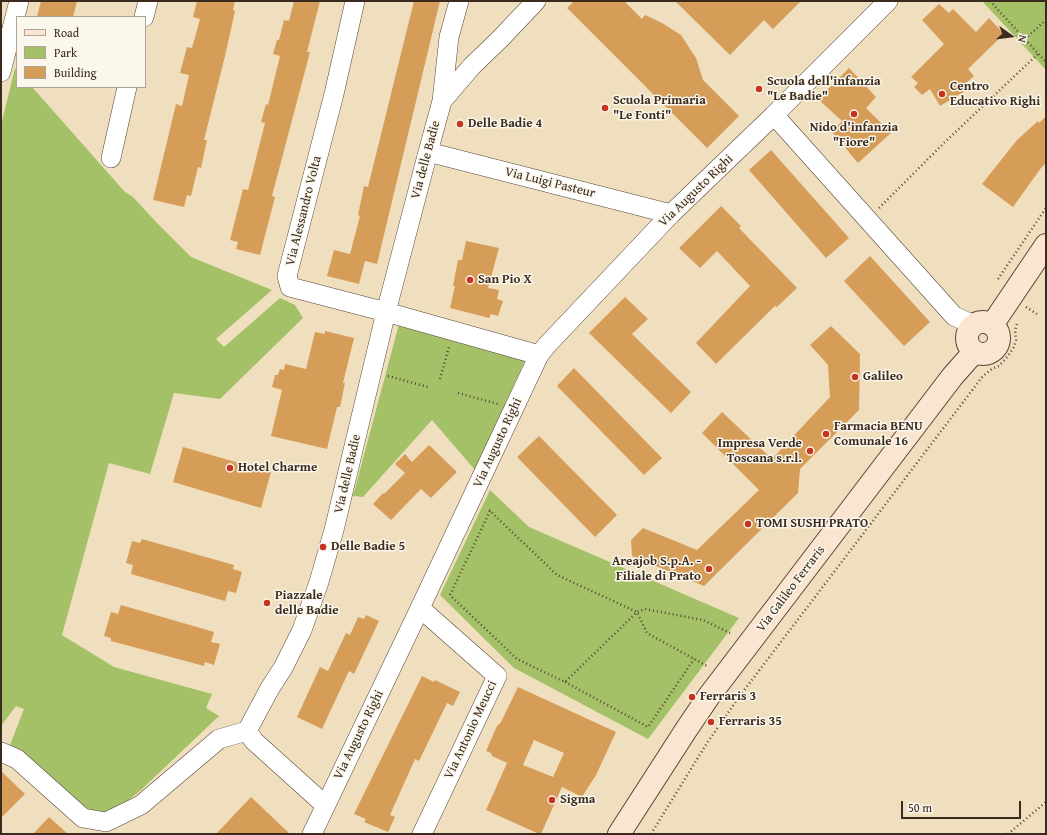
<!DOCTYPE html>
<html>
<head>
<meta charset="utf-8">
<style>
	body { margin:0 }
	#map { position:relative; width:1047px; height:835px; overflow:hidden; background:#efdfbe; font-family:"Gentium Book Plus",serif }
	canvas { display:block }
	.frame { position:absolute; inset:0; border:2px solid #3b2a1e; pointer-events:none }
	.legend { position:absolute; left:16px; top:16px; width:130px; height:72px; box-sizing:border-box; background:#fbf7ec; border:1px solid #aea59a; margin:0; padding:5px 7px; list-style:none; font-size:12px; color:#3b2a1e }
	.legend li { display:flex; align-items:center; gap:8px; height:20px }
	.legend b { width:20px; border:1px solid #aea59a }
	.north { position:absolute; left:991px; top:16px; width:40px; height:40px; -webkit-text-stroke:3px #fbf7ec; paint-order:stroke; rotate:104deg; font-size:11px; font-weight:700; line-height:16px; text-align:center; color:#3b2a1e }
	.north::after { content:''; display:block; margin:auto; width:14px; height:18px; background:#3b2a1e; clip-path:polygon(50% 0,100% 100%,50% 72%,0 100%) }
	.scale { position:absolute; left:901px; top:801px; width:120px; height:18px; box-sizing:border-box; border:2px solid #3b2a1e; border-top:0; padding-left:5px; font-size:12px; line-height:14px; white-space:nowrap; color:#3b2a1e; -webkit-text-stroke:3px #fbf7ec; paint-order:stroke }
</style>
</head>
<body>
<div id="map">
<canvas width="1047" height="835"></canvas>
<div class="frame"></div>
<ul class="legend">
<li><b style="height:5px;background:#fce5d0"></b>Road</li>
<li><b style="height:11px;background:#a4c168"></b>Park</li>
<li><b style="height:11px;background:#d69d59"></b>Building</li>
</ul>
<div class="north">N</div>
<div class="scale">50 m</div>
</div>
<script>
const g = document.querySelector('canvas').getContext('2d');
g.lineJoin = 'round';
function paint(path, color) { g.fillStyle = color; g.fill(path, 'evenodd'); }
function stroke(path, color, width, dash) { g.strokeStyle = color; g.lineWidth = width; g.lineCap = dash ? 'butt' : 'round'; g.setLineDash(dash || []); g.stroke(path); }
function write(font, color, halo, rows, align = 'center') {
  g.font = font + ' "Gentium Book Plus",serif'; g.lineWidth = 3; g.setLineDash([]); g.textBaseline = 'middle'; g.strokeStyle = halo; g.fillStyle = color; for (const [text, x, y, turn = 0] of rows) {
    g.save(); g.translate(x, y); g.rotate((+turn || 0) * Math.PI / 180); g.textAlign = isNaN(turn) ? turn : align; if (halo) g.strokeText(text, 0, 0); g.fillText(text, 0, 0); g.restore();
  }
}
paint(new Path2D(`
	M982,1H1046V70Z
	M15,68L17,70V87H32L125,192L133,197L157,223L191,257L272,290L216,339L224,347L280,298L295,305L303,318L220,399L174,393L150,474L109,463L62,635L114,667L212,694L206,708L219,716L142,789L124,804L105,815L82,808L41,767L23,753L10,745L24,709L16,706L1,726V125Z
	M399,324L526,358L475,470L432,420L363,497L353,496Z
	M490,490L529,527L739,618L648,739L514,668L440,595Z`), '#a4c168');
paint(new Path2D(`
	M41,1H77L73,17H37Z
	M197,1H235L233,10L235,11L225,56L204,140H207L201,168L198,167L191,196L187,195L184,207L153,200L176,104L182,106L189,75L180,73L187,47L192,48L200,19L193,17Z
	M294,1H320L307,52H310L272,196L275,197L260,255L236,249L238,242L230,240L243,189L248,190L265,123L261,122L266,104L268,105L280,56L273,54L277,40H279L284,20L289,21Z
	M414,1H440L377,264L365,261L359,284L327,276L334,250L350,254L360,216L358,215L364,186L368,187Z
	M574,1H624L642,19L645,15L662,23L681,35L696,58L703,80L739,116L707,148L567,8Z
	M675,1H801L773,29L764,20L730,55Z
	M939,4L949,13L953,9L976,32L989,18L1004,34L968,69L974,76L965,84L969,89L940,106L930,89L922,95L914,87L918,83L911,77L944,44L922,20Z
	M849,68L876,97L866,108L891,133L858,163L832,132L842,121L818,99Z
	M1046,116V163L1041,168L1013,207L982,184L1017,140L1038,121L1039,123Z
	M771,150L849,238L826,258L749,170Z
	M721,206L741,226L739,228L797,288L777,307L775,306L716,364L696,343L750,286L717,251L700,268L679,248Z
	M466,241L499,248L488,288L499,290L497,299L503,301L498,316L491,314L489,318L450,308L455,286H453L458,260H462Z
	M870,256L930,322L904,346L844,281Z
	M625,297L648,319L632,334L691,392L671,413L589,333Z
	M831,326L860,354L859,410L800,469L798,493L704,586L632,556L631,540L643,528L697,550L759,490L702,433L722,412L772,459L830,397L828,365L810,345Z
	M325,331L354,338L343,383H345L340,407H337L327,449L271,436L282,390L272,387L275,375H278L280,369L284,370L285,364L306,369L315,332L325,334Z
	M574,368L662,458L644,475L557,386Z
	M539,436L617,515L595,537L517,457Z
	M429,445L457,472L431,498L421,489L391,520L373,504L383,493L384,494L405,473L395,464L405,454L412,462Z
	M183,447L271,472L261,508L173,482Z
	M142,539L234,565L233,569L242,572L236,593L228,591L225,601L131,574L133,565L126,563L132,541L140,543Z
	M121,605L214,632L211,642L220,644L214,665L205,662L204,666L111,641V638L104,636L111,612L118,614Z
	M366,615L379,621L354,674L349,671L322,729L297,717L320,667L328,671L346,633L350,635L358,617L364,619Z
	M422,676L434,682L435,680L460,692L453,706L447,703L419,761L415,759L390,815L395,817L388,832L364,822L366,819L354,814Z
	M518,687L616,732L596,775L582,797L562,787L541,834H539L486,810L507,763L492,756L491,753L486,751L497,726L501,722ZM534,740L564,753L553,777L523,765Z
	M1,771L25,794L1,818Z
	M251,797L290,834H216Z
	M49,817L68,834H33Z`), '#d69d59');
const street = new Path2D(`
	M355,1L334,94L287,276L290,287L386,312L539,355
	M144,17L148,1
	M1,72L19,1
	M442,101L472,66L500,39L536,1
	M774,115L888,1
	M428,152L671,214
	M111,158L127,87
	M420,608L497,676L422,834
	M247,731L270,688L283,668L302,630L319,582L334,530L386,312L428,152L442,101L449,37L459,1
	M247,731L254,741L325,805
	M1,752L17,759L83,818L106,822L141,805L219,739L247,731
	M312,834L420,608L539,355L547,345L671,214L774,115L954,316L967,322L972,327`);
const secondary = new Path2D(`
	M967 338a16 16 0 1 1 32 0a16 16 0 1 1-32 0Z
	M992,325L1046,245
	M619,834L686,730L709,696L952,377L974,352`);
stroke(street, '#564536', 20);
stroke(secondary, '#564536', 24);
stroke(new Path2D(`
	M990,1L1046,62
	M1025,39L1046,20
	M879,208L944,143L1038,54
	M998,279L1046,208
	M1026,307L1037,314
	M388,376L428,387
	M440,379L449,347
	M458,393L498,404
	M489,510L557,575L637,612L647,633L707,666
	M490,511L450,595L517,659L565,682L637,612L645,609L703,620L730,633
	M565,682L648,727L694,659
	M651,834L707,743L739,697L983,376L992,369L999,366L1008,356L1014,347L1016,340L1015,331L1017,323
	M1008,834L1046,802`), '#564536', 2.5, [1, 3]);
stroke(street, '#fff', 19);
stroke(secondary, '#fce5d0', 22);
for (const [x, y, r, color] of [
	[759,89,4,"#c8321e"],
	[942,94,4,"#c8321e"],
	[605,108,4,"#c8321e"],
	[854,114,4,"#c8321e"],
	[460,124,4,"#c8321e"],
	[470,280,4,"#c8321e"],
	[855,377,4,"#c8321e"],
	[826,434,4,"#c8321e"],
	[810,451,4,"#c8321e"],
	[230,468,4,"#c8321e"],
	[748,524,4,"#c8321e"],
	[323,547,4,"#c8321e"],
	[709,569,4,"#c8321e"],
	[267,603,4,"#c8321e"],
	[692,697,4,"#c8321e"],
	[711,722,4,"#c8321e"],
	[552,800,4,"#c8321e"]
]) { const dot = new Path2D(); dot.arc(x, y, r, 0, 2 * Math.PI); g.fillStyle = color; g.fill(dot); stroke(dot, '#fbf7ec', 1.5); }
write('bold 13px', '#3b2a1e', '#fbf7ec', [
	["Scuola dell'infanzia",767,82],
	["\"Le Badie\"",767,97],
	["Centro",950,87],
	["Educativo Righi",950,102],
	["Scuola Primaria",613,101],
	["\"Le Fonti\"",613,116],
	["Delle Badie 4",468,124],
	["Nido d'infanzia",854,128,"center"],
	["\"Fiore\"",854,143,"center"],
	["San Pio X",478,280],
	["Galileo",863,377],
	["Farmacia BENU",834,427],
	["Comunale 16",834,442],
	["Impresa Verde",802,444,"right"],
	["Toscana s.r.l.",802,459,"right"],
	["Hotel Charme",238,468],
	["TOMI SUSHI PRATO",756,524],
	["Delle Badie 5",331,547],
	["Areajob S.p.A. -",701,562,"right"],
	["Filiale di Prato",701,577,"right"],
	["Piazzale",275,596],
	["delle Badie",275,611],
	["Ferraris 3",700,697],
	["Ferraris 35",719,722],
	["Sigma",560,800]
], 'left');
write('13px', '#3b2a1e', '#fbf7ec', [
	["Via delle Badie",426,160,-75],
	["Via Luigi Pasteur",550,183,14],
	["Via Augusto Righi",696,191,-44],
	["Via Alessandro Volta",304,211,-76],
	["Via Augusto Righi",498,443,-65],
	["Via delle Badie",348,474,-77],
	["Via Galileo Ferraris",791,589,-53],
	["Via Antonio Meucci",471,730,-65],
	["Via Augusto Righi",359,735,-64]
]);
</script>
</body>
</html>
